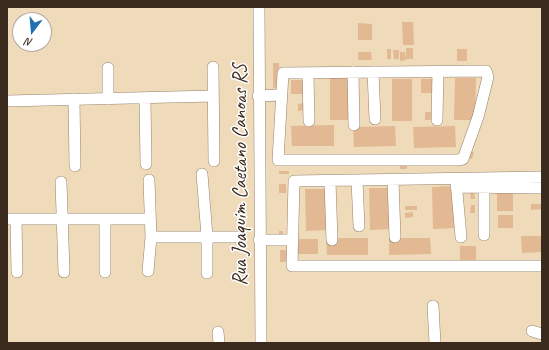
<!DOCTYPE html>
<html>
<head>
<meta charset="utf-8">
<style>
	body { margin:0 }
	#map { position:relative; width:549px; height:350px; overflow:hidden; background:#efdbba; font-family:Caveat,sans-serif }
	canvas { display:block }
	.frame { position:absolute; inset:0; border:8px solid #3b2a1e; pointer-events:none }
	.north { position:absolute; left:12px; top:12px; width:40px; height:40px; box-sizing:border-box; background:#fff; border:1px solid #b1aaa5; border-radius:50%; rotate:196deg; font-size:11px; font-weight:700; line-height:16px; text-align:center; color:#3b2a1e }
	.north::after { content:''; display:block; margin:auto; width:14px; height:18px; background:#1f6fb2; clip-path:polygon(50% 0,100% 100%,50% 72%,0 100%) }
</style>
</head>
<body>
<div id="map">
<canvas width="549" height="350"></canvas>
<div class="frame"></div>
<div class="north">N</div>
</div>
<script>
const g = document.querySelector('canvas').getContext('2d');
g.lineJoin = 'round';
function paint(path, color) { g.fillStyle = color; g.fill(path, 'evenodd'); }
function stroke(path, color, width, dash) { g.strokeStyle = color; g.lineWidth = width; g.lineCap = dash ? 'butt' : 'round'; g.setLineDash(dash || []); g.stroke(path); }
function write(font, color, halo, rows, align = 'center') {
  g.font = font + ' Caveat,sans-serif'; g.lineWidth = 3; g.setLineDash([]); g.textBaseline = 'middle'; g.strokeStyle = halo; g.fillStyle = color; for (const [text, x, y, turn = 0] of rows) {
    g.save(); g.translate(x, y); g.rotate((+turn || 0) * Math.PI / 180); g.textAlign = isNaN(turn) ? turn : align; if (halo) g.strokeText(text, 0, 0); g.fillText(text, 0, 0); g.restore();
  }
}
paint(new Path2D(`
	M402,22H413L414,45H403Z
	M358,23L372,24V40H358Z
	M406,48H413V59H406Z
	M387,49H391V59H387Z
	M457,49H467V61H457Z
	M393,50H399V59H394Z
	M358,52H371L372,60H358Z
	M400,52H405L406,60L400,61Z
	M273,63H279L280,88H273Z
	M330,78H350L351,120H330Z
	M455,78H476L475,120H454Z
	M392,79H412V121H392Z
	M421,79H433V93H421Z
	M291,80H305V94H291Z
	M304,103L305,110L298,111V104Z
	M425,112H431L432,120H425Z
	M334,125V146H292L291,126Z
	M395,126L396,146L354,147L353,127Z
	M455,126L456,147L414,148L413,127Z
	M468,151L474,152L472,159L466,157Z
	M400,163H407V169H400Z
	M279,171H289V174H279Z
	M279,184H286V193H279Z
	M497,185H513V211H497Z
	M453,186L454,228L433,229L432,187Z
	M369,188H389L391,229L370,230Z
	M305,189H326L327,230L306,231Z
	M470,193H474L475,199H471Z
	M531,204H542V209L531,210Z
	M471,205H475V213H470Z
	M405,206H417V210H405Z
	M413,212V217L405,218V213Z
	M498,215H513V228H498Z
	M279,231H283V237H279Z
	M521,236H542V252L522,253Z
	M326,238H368V255H327Z
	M389,238H430L431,254L389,255Z
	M298,239H318V254H298Z
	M460,246H476V261L460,262Z
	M280,250H286V262H280Z`), '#e2b992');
const minor = new Path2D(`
	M259,7L261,343
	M213,67L214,161
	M486,71L488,77L478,117L463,159L458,160H278L283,73Z
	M353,72L354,125
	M373,72L375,119
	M308,73L309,121
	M258,96L281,95
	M145,98L146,164
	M74,99L75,166
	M108,99V68
	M7,101L213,96
	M437,120L438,71
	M202,174L207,236V273
	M542,177L294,181L292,266H542
	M357,180L359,226
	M393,180L395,237
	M330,181L332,240
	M456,181L461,237
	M61,182L64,272
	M456,187L542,188
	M7,219H150
	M16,220L17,272
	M484,235V181
	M151,237H238
	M259,240H293
	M148,271L151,237L149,180
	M105,272V219
	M433,306L435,343
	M532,331L542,334
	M218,332L219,343`);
stroke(minor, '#95826c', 12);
stroke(minor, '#fff', 11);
write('20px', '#3b2a1e', '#fff', [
	["Rua Joaquim Caetano Canoas RS",241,175,-90]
]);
</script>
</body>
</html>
